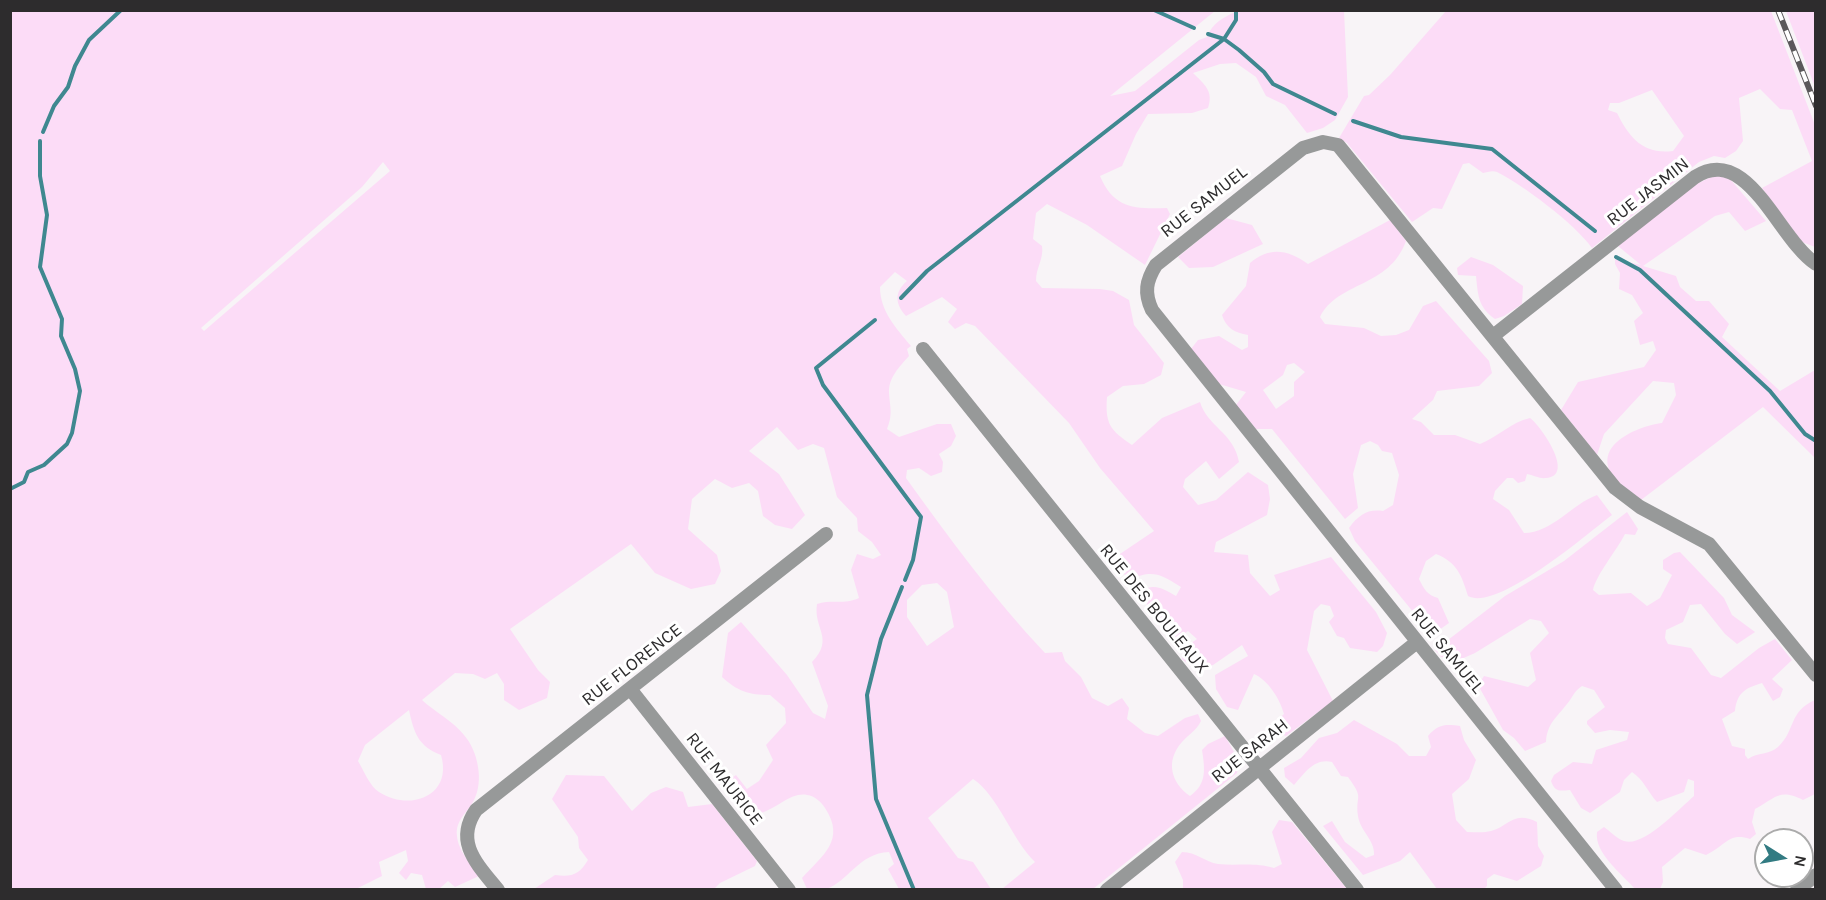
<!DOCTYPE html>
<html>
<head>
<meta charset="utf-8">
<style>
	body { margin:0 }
	#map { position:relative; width:1826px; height:900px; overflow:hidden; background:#f8f4f7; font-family:Karla,sans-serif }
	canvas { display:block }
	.frame { position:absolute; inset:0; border:12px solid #2d2c2d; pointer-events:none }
	.north { position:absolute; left:1754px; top:828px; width:60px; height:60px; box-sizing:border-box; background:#fff; border:2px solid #ababab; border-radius:50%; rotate:101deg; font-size:16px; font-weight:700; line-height:24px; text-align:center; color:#2d2c2d }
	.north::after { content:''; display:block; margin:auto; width:21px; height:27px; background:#327b82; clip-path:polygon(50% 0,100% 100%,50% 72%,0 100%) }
</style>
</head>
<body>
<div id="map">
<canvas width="1826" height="900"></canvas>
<div class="frame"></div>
<div class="north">N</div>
</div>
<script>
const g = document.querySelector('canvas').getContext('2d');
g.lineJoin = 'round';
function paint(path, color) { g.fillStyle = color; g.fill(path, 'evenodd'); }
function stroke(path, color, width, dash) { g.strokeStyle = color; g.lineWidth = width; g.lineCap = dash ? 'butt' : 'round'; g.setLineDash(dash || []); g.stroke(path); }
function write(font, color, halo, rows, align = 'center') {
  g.font = font + ' Karla,sans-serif'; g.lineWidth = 6; g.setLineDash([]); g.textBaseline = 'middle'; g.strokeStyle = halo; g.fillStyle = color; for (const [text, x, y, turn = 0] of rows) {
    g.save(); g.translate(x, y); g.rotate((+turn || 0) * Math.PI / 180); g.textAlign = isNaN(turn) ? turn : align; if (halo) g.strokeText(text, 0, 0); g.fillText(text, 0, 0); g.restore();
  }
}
paint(new Path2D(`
	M10,11H1215L1110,96L1135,91L1199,40L1207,37C1212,23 1224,17 1237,11H1344L1348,97L1335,120L1323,128L1307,133L1285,105L1266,96L1256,77L1236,63L1220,64L1193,73C1204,84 1214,91 1208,108L1192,113L1148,114L1136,134L1122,166L1100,176C1114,209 1135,209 1167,208L1170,214L1145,265L1087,225L1047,204L1036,213L1033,239L1042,246C1044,259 1036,267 1036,281L1042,288L1100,289L1113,291L1129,300L1134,325L1164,363L1161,375L1144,384L1123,386L1107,397C1105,424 1110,430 1132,445L1162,418L1200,402C1207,426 1234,433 1239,462L1219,479L1206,461L1185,479L1183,487L1198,505L1216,500L1248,472L1268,485L1270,499L1267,515L1216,542L1214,552L1248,555L1250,573L1270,596L1280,590L1274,575L1331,557L1376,612L1387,633L1383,646L1377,652L1350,648L1344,638L1337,636L1329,622L1334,616L1330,606L1321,604L1314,611L1307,650L1333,701L1286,736L1278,733L1275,722L1284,714C1280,699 1268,680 1254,674L1238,710L1227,707L1216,689L1215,675L1248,656L1242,645L1213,665L1197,671L1182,659L1183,649L1197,639L1188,631L1174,641L1139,593C1153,582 1162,588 1176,596L1181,587C1158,573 1153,570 1128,580L1114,558L1154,531L1100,468L1069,423L975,326L966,323L955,329L948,322L957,309L942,297L906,316C895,304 894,292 907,281L895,272L880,287C880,311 896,328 911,346L907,349L909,356C900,366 888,378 889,393C890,408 893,414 887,429L899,437L937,424H951L956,436L951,446L939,454L943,462L942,472L931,476L919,468L907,470L906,478C949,538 994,599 1045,653L1062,652L1065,661L1081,677L1092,698L1108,706L1122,698L1129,708L1127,719L1145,733L1158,736L1185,718L1198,714L1201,721C1196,731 1189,734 1182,742C1165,761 1171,783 1190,796C1207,784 1205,769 1202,750L1208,744L1225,736L1239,761L1237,773L1093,889H1002L1035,862C1012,840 998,795 973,779L928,818L958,858L973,862L991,889H899L888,869L894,864L889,852C859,853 848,882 826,889C821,891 812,889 807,889L802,878C823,855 846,840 825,808C821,802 815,796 807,795C792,792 778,807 764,812C759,814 752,814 746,815L722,784L736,775L747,789L759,781L773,760L766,745L786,723L785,708L770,695C749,695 737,691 722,677L728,633L741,622L787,675L813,713L825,719L828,706L812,662C835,638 813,629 817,604C832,599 844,605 859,598L851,570L857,554L873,559L881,555L872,542L858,531L857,518L837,497L824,448L813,444L798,450L777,427L749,451L779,474L805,515L792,529L775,525L763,516L758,491L749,483L732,488L715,479L692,499L688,529L717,555L721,571L715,584L691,589L655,573L631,544L510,629L538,670L550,682L547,698L519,710L504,700V684L497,673L485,679L473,674L455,673L422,700C435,712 453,721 464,735C478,751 484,781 474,800C468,812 455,820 457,836C458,850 471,865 479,876L455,887L448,881L439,889H426L422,875L411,873L406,880L399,873L408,861L406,850L379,862L382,876L356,889H11ZM383,162L390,171L204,331L201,328L362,187ZM937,583L947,592L954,627L927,646L907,617V600L922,585ZM409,710C414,733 418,746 441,755C453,796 410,812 379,792C370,787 363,769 358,761L365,745Z
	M1446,11H1771L1815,125V247L1802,242L1762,188L1812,161L1792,110L1780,109L1760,89L1739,98L1743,141L1736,151L1725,158L1714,156L1699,162L1592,248C1575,224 1523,185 1497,172C1493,170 1487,172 1483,173L1469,163L1463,164L1442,209L1433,208L1412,222L1347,143L1339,138L1364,96L1369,95L1390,75ZM1652,90L1684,136L1673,151C1643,155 1629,137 1617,113L1608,110L1610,103H1619Z
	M1786,11H1815V87Z
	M1719,175L1730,179L1766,221L1745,231L1729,212L1715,216L1643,266L1676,276L1680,287L1696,301H1709L1729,324L1722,337L1780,391L1815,370V458L1763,407L1641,500C1632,491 1618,486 1612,475C1593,444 1639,426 1662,423L1676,395L1674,383L1653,381L1604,434L1597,455L1561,410L1578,382L1644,367L1656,350L1653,341L1640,345L1634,321L1643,313L1632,295L1619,289L1620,273L1615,264V259L1641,265L1618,246C1645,224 1685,183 1719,175Z
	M1226,218L1252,225L1263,244L1213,267L1189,268L1178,257Z
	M1390,220L1406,241C1389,288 1338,281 1320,317L1325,324L1364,328L1381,336L1396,335L1409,330L1423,306L1436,301L1489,361L1492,373L1479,386L1437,391L1433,400L1412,419L1421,422L1434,435H1455L1480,444C1498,437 1511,422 1530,418C1541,426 1576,476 1546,478C1540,479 1533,475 1527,474L1525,481L1518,483L1513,478H1507L1495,491L1493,499L1509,510L1524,533C1552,533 1572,504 1597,495L1612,515C1587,534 1497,612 1468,596C1462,576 1457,562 1436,554L1426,561L1419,579C1424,589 1427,595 1438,598L1449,623L1432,635L1355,541L1349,528C1359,515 1367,509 1383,511L1393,505L1399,475L1392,453L1382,451L1378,445L1370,441L1361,445L1353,474L1358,508L1345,519L1272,429H1256L1236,405L1246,392L1219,384L1191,349L1198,340L1219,336L1242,350L1248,347V335C1235,333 1226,328 1222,315L1246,286L1250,263C1270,246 1288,250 1308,264ZM1294,363L1305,372L1294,382V396L1276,409L1263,390L1283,375L1287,365Z
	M1471,257L1493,265L1523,286L1522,304L1504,316L1495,319C1478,307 1478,295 1476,276L1458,275L1457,268Z
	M1627,512L1638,529L1635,535L1625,534C1617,550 1596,575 1593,590L1599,595L1631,593L1647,606L1660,598L1672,575L1663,569V560L1674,553L1680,552L1724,598L1732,615L1755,632L1737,644L1725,634L1701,604L1690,605L1683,622L1666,630L1665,638L1668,644L1691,648L1711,675L1721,678L1759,648L1775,639L1792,660L1772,679L1783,689L1780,697L1773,701L1762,683C1745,688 1737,693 1735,711L1722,719L1732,746L1745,749V755L1748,759C1758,752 1769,755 1778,747C1796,730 1788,712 1815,700V794L1803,800C1779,788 1776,798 1755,809L1752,822L1756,834L1750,839C1728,832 1726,846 1706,855L1685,848L1662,867L1663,882L1660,889H1635C1622,874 1594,853 1597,832L1604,827C1610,831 1617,839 1624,841C1643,848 1680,808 1694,796V781L1688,779L1684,792L1657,802C1647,791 1644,780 1632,772L1624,780L1620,792L1590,813L1581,808L1570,790C1559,791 1555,792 1551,781L1554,775L1573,762L1592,764L1596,750L1627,740L1629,732L1610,730L1595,733L1587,724V721L1605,707L1594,690L1582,686C1574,691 1573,697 1567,704C1556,718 1547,724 1546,742L1525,751L1514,738L1503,730L1478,685L1484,676L1528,687L1536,680L1530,653L1549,633L1541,621L1530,619L1475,653L1459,660L1441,657L1435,650L1505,596L1564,561Z
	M1354,720L1397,744L1409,756H1426L1431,747L1428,736C1438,724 1446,724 1460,726L1464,740L1476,760L1469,779L1452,794L1456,820L1467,832C1475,832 1484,833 1491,831C1508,827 1513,810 1537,822L1538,846L1544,856L1541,866L1517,881L1494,874L1487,879V886L1484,889H1437L1410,852L1400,861L1363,875L1323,826L1332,821L1345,842L1366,858L1374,855C1375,840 1360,831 1358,816C1355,794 1365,800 1348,777L1341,776L1332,762C1314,758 1305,773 1294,785L1285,777L1284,768L1301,758L1319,738L1337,733Z
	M566,775L604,776L632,811L651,793L666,787L683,792L688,807L712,804L757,861L755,866L720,883L714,889H534L555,875C572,877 579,875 588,860L579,848L578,837L552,799Z
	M1279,820L1292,822L1347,889H1183V880L1175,862L1182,852C1196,852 1205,862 1218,864C1239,866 1254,862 1274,868L1282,864L1272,832Z`), '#fcdcf7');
stroke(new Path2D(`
	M1154,10L1194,28
	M1208,34L1224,39L1239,50L1264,72L1273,84L1335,114
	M1353,121L1401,137L1492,149L1595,231
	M43,132L54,106L68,87L75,66L89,40L121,10
	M1616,257L1640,270L1770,391L1805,434L1816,441
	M901,298L927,271L1224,39L1236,20V10
	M875,320L816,368L823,385L921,517L913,560L905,580
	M10,489L24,482L28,472L44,465L67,444L72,433L80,391L75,369L61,336L62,319L40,267L47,215L40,176V141
	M902,587L881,639L867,695L876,799L914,890`), '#3f8890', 4);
stroke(new Path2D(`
	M1493,336L1695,177C1748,143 1778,239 1816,264
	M923,349L1357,890
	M631,690L789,890
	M498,890C477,864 454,842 476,810L826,534
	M1107,890L1417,642
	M1616,890L1152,310C1144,293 1146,281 1156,265L1303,148L1323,142L1338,145L1615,488L1640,507L1709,544L1816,675
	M1797,890L1816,875`), '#979999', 14);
const rail = new Path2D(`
	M1778,10L1816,106`);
stroke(rail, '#5a585a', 6);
stroke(rail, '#fff', 4, [11]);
write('18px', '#2d2c2d', '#fff', [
	["RUE JASMIN",1648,192,-38],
	["RUE SAMUEL",1204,202,-38],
	["RUE DES BOULEAUX",1154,609,51],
	["RUE SAMUEL",1447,651,51],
	["RUE FLORENCE",632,665,-38],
	["RUE SARAH",1250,751,-38],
	["RUE MAURICE",724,779,52]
]);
</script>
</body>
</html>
